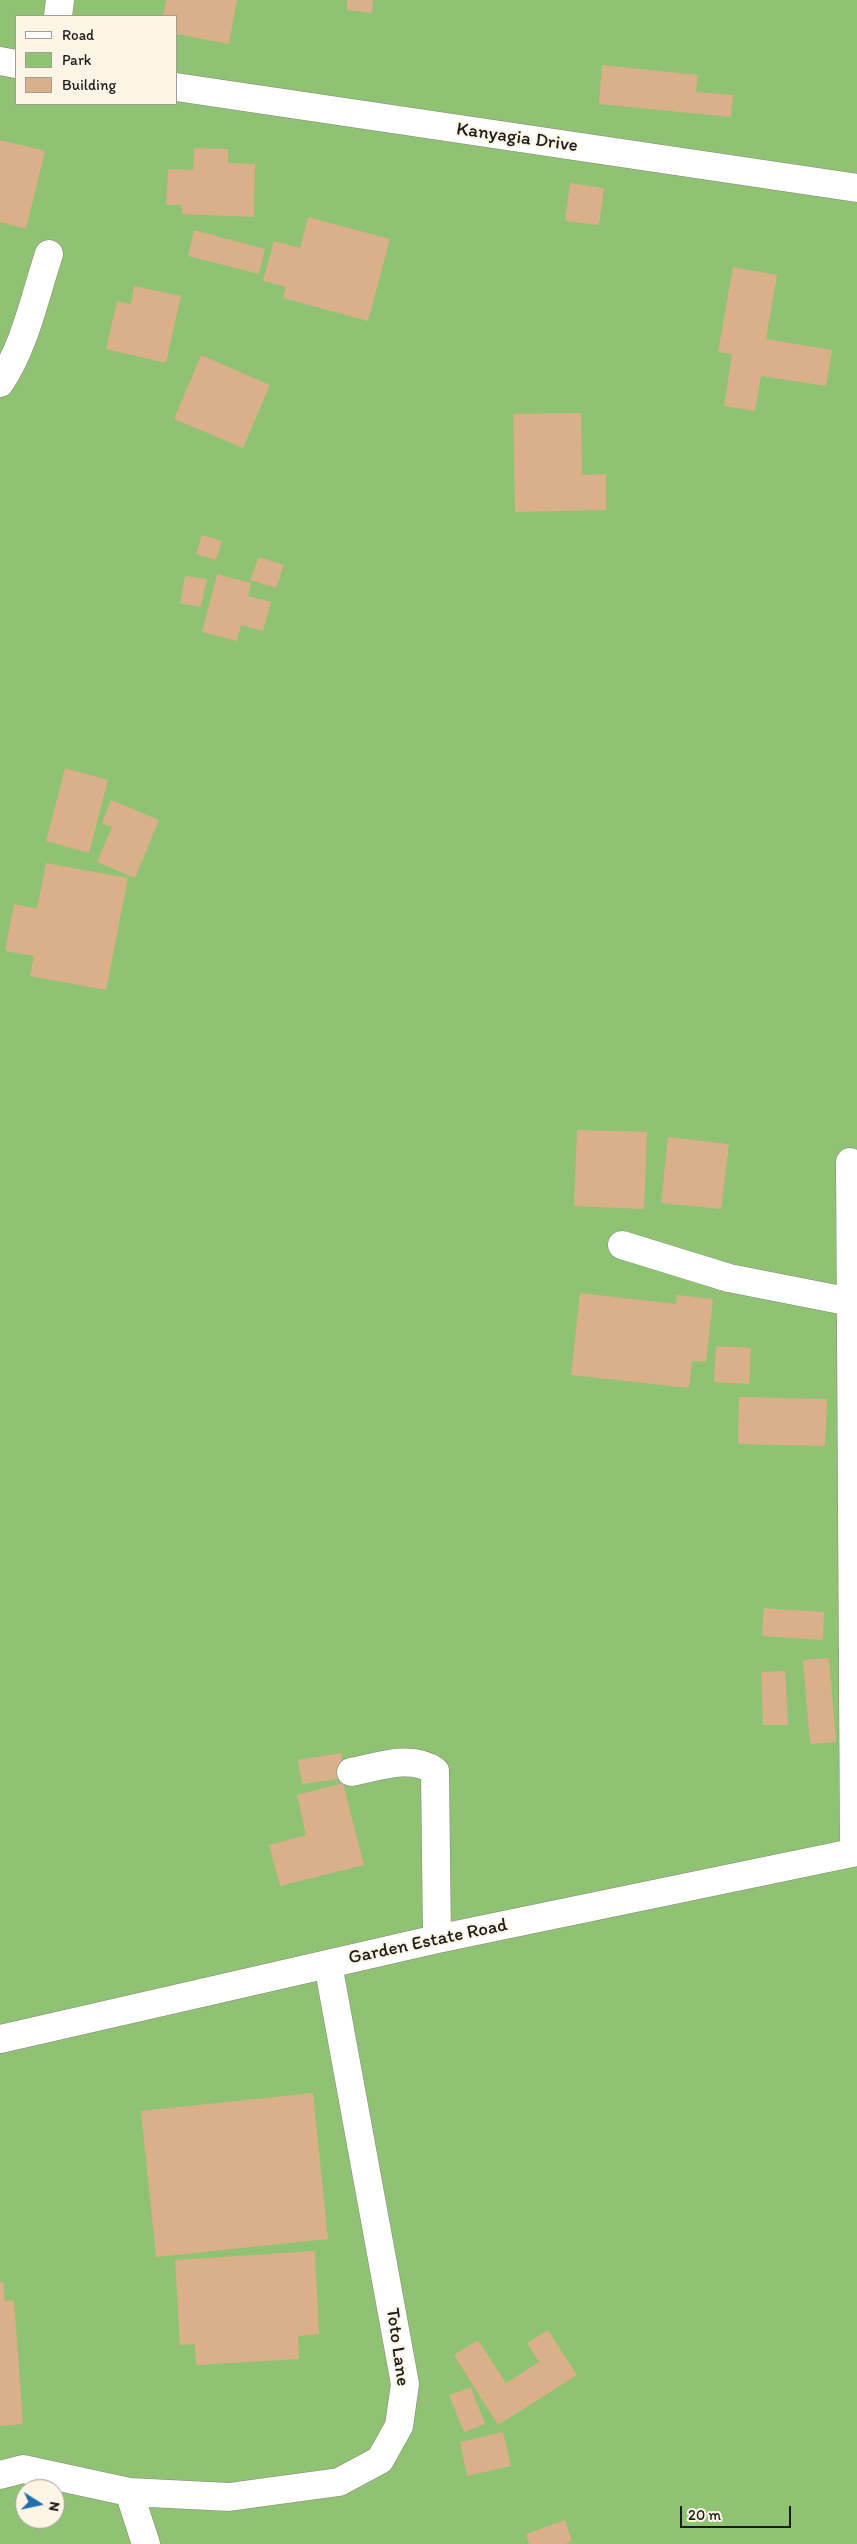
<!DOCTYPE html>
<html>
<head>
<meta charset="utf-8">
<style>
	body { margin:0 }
	#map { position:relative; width:857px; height:2544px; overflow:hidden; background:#f6e8cf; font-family:Itim,sans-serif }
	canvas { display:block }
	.legend { position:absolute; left:15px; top:15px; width:162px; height:90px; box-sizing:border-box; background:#fcf5e5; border:1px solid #a29e95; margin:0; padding:6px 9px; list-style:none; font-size:15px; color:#1c1c1c }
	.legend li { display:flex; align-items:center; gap:10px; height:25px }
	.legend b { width:25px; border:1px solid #a29e95 }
	.north { position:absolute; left:15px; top:2479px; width:50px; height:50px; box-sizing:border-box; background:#fcf5e5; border:1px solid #a29e95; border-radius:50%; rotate:100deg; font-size:14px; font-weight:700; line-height:20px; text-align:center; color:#1c1c1c }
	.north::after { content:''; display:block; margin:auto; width:18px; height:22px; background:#1f6fb2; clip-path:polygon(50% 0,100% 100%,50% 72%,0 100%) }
	.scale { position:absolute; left:680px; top:2506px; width:111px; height:22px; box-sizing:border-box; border:2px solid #1c1c1c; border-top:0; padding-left:6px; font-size:15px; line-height:18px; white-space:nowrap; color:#1c1c1c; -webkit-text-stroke:4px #fcf5e5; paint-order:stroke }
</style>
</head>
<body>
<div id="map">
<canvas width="857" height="2544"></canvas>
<ul class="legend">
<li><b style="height:6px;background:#fff"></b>Road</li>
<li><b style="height:14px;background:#90c273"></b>Park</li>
<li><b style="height:14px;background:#d9b089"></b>Building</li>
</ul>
<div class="north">N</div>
<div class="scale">20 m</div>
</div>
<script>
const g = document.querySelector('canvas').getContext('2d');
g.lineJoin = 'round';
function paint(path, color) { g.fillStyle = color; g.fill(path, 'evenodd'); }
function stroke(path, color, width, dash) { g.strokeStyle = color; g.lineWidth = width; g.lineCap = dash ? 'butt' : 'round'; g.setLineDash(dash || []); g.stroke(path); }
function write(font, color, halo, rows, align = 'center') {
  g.font = font + ' Itim,sans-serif'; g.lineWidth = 4; g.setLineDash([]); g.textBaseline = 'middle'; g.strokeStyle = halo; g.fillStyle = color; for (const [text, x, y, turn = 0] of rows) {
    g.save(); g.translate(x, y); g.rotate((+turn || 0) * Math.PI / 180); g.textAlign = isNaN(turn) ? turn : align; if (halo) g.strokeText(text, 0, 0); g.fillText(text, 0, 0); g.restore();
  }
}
paint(new Path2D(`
	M0,0H857V2544H0ZM16,16H176V104H16ZM25,2489H55V2519H25Z`), '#90c273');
paint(new Path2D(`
	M166,0H237L229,44L176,34V16H163Z
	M347,0H373L372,13L347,10Z
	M602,65L698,75L696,92L733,95L731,117L599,104Z
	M0,140L45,151L26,229L0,222Z
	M194,148L228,149V163L255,164L254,217L182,214V205H166L168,169L193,170Z
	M570,183L604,188L599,225L565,221Z
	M308,217L390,239L368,321L283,298L286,287L263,281L274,241L300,248Z
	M194,230L265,249L259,274L188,256Z
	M733,267L777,275L766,339L832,350L826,386L761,376L755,411L724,406L732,354L718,352Z
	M134,286L181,296L166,363L106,349L117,301L131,304Z
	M201,355L270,385L243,448L174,419Z
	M581,413L582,475L606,474V510L515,512L513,414Z
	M202,535L222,541L216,560L196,554Z
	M259,557L284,565L276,588L250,580Z
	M217,574L251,583L248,596L271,602L263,631L241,625L237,641L202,632Z
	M185,576L207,579L201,607L180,603Z
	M65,768L108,780L89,853L46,841Z
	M111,800L159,820L135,878L97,862L112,827L102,823Z
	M46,863L128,878L106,990L30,976L34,956L5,951L14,904L37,909Z
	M577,1130L647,1132L644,1209L574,1206Z
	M668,1137L729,1144L721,1209L661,1203Z
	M580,1293L676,1304L677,1295L713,1299L706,1362L692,1361L689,1388L571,1375Z
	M716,1346L751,1348L749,1384L714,1382Z
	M739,1397L827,1399L825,1446L738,1444Z
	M764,1608L824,1612L823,1640L762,1636Z
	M829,1658L836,1742L810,1744L803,1660Z
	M785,1671L788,1725H763L761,1672Z
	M341,1753L345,1778L302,1784L298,1760Z
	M343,1783L364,1865L280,1886L269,1845L306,1835L297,1795Z
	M313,2093L328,2239L156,2257L141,2111Z
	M315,2251L319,2334L298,2336L299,2359L196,2365L195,2344L180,2345L175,2260Z
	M0,2282H3L5,2301L14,2300L23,2424L0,2426Z
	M548,2330L577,2375L498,2425L454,2355L478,2340L506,2383L539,2362L527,2343Z
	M471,2387L485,2424L464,2432L449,2395Z
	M503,2432L511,2466L467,2476L460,2442Z
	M565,2520L572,2541L565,2544H529L526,2534Z`), '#d9b089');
const minor = new Path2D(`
	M58,16L60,0
	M0,61L16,64
	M176,87L857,188
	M0,383C25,346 35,296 49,254
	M850,1162L854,1852
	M622,1245L729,1278L851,1302
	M351,1772C377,1767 412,1754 435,1771L437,1939
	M0,2039L437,1939L857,1852
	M0,2475L23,2469L129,2492L229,2497L339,2482L380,2460L399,2426L405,2384L328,1964
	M129,2492L146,2544`);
stroke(minor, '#898276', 29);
stroke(minor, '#fff', 28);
write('19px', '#1c1c1c', '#fcf5e5', [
	["Kanyagia Drive",517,138,8],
	["Garden Estate Road",428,1942,-12],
	["Toto Lane",397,2347,82]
]);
</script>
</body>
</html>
